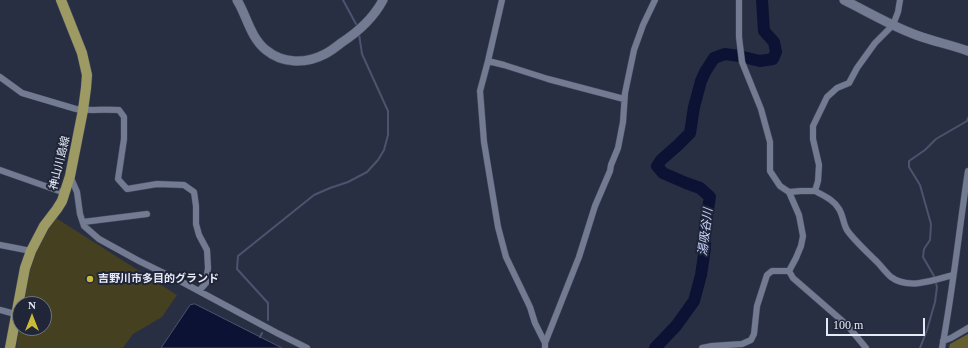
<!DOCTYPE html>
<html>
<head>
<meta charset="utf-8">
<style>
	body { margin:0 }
	#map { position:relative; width:968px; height:348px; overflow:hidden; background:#292f43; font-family:"Times New Roman",serif }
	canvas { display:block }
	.north { position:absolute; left:12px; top:296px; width:40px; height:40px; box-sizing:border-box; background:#202538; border:1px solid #6f7484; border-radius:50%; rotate:0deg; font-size:11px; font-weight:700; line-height:16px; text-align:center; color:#e6eaf7 }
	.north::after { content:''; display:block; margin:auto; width:14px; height:18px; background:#c9bb3a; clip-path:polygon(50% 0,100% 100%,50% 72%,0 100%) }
	.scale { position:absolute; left:826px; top:318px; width:99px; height:18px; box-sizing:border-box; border:2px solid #e6eaf7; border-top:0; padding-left:5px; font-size:12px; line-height:14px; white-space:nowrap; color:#e6eaf7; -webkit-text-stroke:3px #202538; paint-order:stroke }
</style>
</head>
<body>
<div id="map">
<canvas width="968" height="348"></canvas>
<div class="north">N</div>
<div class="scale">100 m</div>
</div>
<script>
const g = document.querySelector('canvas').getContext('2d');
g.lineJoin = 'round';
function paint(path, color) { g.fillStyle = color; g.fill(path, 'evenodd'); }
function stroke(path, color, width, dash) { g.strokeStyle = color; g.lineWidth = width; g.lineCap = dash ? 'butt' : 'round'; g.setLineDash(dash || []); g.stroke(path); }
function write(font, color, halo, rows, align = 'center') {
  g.font = font + ' "Times New Roman","Noto Sans JP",serif'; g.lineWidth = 4; g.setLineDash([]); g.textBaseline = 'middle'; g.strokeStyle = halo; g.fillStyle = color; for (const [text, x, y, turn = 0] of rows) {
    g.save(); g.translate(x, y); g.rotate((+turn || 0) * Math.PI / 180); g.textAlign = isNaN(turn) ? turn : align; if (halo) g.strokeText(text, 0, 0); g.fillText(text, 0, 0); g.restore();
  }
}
paint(new Path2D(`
	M56,218L177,295L162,317L133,334L123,348H16L20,324V328H44V304H24L31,263L42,238Z`), '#444020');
paint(new Path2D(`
	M968,334V348H949L950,344Z`), '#655f30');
const water = new Path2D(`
	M195,304L282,348H161L190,305Z`);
paint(water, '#0c1234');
stroke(water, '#4d536e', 1);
stroke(new Path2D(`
	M343,0L356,24
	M268,320V303L237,269L238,256L314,195L330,188L348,182L367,172L378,160L384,150L388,135V111L362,54L359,34
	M260,337L262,333
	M920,348L927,330L935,302L937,287L934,276L923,257L924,249L930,240L931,224L920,185L909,167V161L925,150L936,139L967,121L968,118`), '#4d536e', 2);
stroke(new Path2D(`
	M655,348L676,326L694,301L701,275L705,248V227L710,197L700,188L686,183L663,173L657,166L661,160L678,145L690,133L694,107L701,81L705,72L714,58L725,54L739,56L760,61L773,59L776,52L774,42L764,31L762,0`), '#0c1234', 12);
const street = new Path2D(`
	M502,0L488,61L480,91L484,142L498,227L506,257L530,307L535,323L545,343
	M739,0V37L742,62L761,109L770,142V171L780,186L789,192L799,215L803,236L801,246L796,258L789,271
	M488,61L504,65L548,79L624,99
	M0,77L22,93L76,109C90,111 105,109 119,110L124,117V139L118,179L127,189L157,184L184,185L194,192L196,206V224L199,235L207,250L208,268L206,283L199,291
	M0,170L65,193
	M70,176L77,192L80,214L84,226L99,239L139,261L182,282L277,333L307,348
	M815,191C824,196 834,200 839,209C843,215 843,223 847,230C853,239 866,251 874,259C880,264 885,272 891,277C908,290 935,280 953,275
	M789,192L801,191H815L818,181L819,165L813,139V126L827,97L837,88L849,83L857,68L875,43L893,25L898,12L900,0
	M83,222L147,214
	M0,245L31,251
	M789,271L793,278L847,325L866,348
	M0,310L15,314
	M943,341L951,338L968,328
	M545,348V343L579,257L595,206L610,171L611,165L618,148L623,122L625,93L634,50L643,25L655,0
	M702,348L712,346L742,344L751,340L754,334L757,306L767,275L772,271H789
	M942,348C953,290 959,230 968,171`);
const secondary = new Path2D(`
	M237,0C247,16 250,37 266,50C283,64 306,64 325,54C331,51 336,47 341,43C358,32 373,19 383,0
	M844,0C866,11 888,24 911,33C930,41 949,44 968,51`);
const primary = new Path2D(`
	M10,348L25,268L31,251L44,226L57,209L62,201L70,176L83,110L86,88L87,75L82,53L61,0`);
stroke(street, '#454a5a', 7);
stroke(secondary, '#454a5a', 10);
stroke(primary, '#454a5a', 11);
stroke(street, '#737b92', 6);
stroke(secondary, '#737b92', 9);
stroke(primary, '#9e9a64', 10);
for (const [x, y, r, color] of [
	[90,279,4,"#c9bb3a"]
]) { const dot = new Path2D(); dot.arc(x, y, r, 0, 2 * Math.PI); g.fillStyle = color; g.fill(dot); stroke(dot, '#202538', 1.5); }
write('11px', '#e6eaf7', '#202538', [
	["神山川島線",60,163,-76]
]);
write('bold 11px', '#e6eaf7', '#202538', [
	["吉野川市多目的グランド",98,279]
], 'left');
write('italic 12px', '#c6d4fc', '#202538', [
	["湯吸谷川",706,232,-83]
]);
</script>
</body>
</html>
